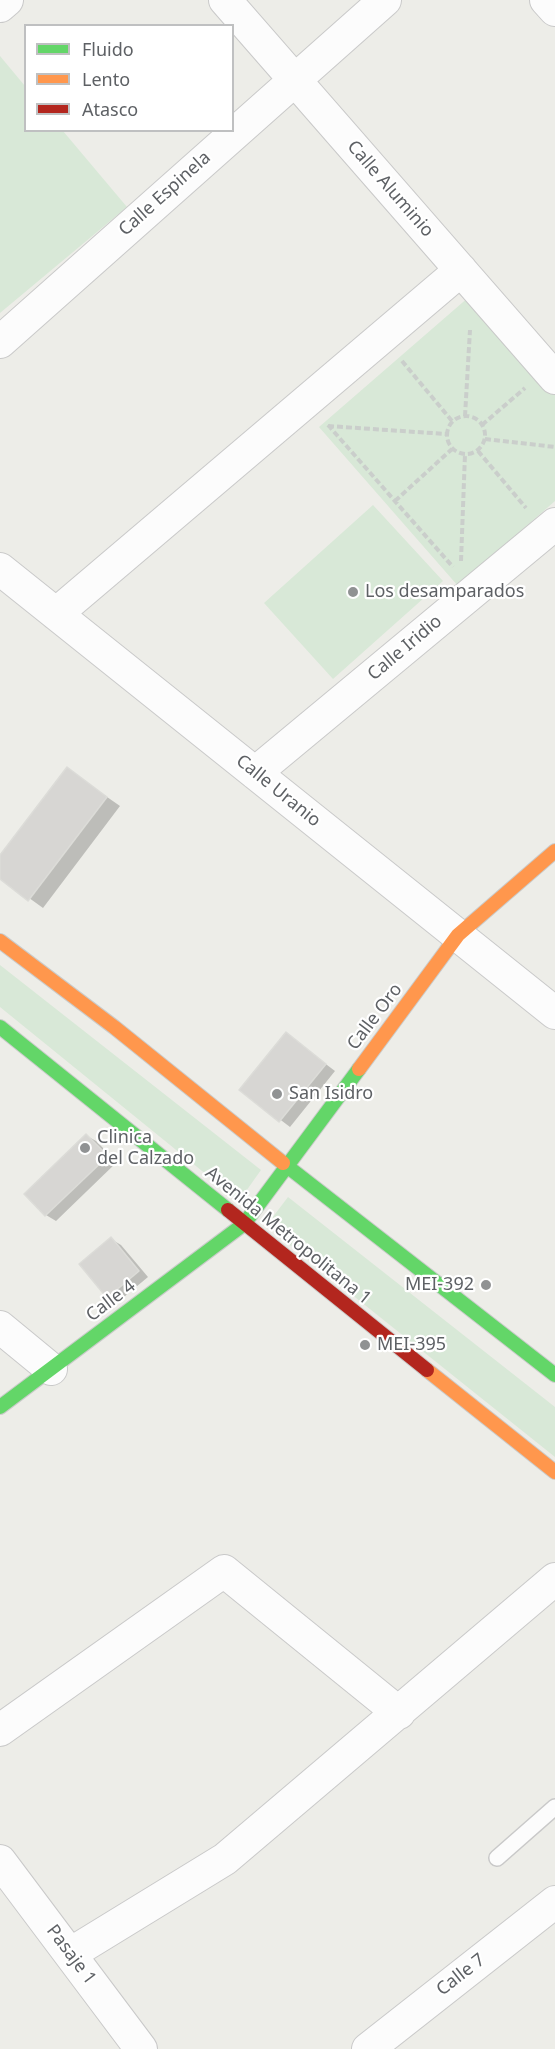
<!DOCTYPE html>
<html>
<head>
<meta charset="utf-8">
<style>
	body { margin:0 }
	#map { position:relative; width:555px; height:2049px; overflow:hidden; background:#edede8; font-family:"Noto Sans",sans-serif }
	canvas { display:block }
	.legend { position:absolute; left:24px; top:24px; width:210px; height:108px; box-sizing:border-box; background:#fff; border:2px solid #bfc0c1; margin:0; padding:8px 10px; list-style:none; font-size:18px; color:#5e6165 }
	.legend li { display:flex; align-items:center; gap:12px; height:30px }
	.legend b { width:30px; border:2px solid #bfc0c1 }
</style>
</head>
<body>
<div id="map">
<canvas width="555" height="2049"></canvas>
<ul class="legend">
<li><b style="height:8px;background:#63d668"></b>Fluido</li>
<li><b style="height:8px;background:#ff974d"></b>Lento</li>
<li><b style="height:8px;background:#b3261e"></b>Atasco</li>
</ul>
</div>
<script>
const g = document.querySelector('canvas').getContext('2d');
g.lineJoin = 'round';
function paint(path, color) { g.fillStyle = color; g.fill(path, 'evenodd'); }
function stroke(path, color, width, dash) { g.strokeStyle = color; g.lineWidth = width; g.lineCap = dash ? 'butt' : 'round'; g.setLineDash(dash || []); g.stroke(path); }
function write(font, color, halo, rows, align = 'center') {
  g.font = font + ' "Noto Sans",sans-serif'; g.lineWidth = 4.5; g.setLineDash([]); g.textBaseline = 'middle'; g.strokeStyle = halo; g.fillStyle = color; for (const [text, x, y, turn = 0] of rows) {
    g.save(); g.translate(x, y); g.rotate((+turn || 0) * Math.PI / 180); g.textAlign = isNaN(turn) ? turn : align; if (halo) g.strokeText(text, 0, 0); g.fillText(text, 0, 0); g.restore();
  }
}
paint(new Path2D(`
	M0,56L25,86L26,130L63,131L127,207L0,313Z
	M470,296L555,393V501L458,586L319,427Z
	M373,505L443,581L333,679L264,603Z
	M0,965L261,1170L239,1201L0,1007Z
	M288,1197L555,1407V1457L266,1226Z`), '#d8e8d7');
paint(new Path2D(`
	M67,769L120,806L43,908L0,877V857Z
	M286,1034L335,1071L290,1127L241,1090Z
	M87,1136L96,1141L117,1162L56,1221L46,1215L26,1194Z
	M111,1239L121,1245L148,1277L118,1302L108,1296Z`), '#0003');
const building = new Path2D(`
	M67,767L107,797L28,901L0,879V855Z
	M286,1032L326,1064L279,1122L239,1090Z
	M86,1134L108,1156L45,1216L24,1194Z
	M111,1237L139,1271L107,1298L79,1264Z`);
paint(building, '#d7d6d3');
stroke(building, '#dcdcd8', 1.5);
const lane = new Path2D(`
	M497,1858L555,1807`);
const street = new Path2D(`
	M225,0L555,378
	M546,0L555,10
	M0,6L7,0
	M0,342L385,0
	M0,569L555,1013
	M56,614L461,270
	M255,773L555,524
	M0,1327L51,1369
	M0,1730L224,1571L399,1713
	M0,1861L141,2049
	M70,1954L225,1859L555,1579
	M368,2049L555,1902`);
const fast = new Path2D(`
	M0,1027L228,1210
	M283,1163L555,1375
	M0,1407L244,1224L359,1069`);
const slow = new Path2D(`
	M0,941L114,1027L283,1163
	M359,1069L458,935L555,851
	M427,1370L555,1472`);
const jam = new Path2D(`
	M228,1210L427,1370`);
stroke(lane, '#c9c9c9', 18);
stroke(street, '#c9c9c9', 34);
stroke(fast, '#cacbca', 16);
stroke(slow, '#cacbca', 16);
stroke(jam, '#cacbca', 16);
stroke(new Path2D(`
	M402,361L452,421
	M447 435a19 19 0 1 1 38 0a19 19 0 1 1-38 0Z
	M465,416L470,330
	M328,425L453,567
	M482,425L525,388
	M328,426L446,434
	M485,439L555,447
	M478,451L526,508
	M395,501L452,449
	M461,561L465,454`), '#cacecb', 4, [6, 3]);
stroke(lane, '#fcfcfc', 15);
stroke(street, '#fcfcfc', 32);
stroke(fast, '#63d668', 14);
stroke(slow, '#ff974d', 14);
stroke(jam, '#b3261e', 14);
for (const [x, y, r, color] of [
	[353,592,6,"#909293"],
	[277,1094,6,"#909293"],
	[85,1148,6,"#909293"],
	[486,1285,6,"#909293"],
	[365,1345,6,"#909293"]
]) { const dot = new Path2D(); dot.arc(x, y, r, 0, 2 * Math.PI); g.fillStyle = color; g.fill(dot); stroke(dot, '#fff', 2); }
write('18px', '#5e6165', '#fff', [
	["Calle Aluminio",390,189,49],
	["Calle Espinela",165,194,-42],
	["Calle Iridio",405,648,-40],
	["Calle Uranio",278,791,39],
	["Calle Oro",375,1017,-53],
	["Avenida Metropolitana 1",288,1236,39],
	["Calle 4",111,1301,-37],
	["Pasaje 1",71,1955,53],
	["Calle 7",461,1975,-38]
]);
write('18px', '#5e6165', '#fff', [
	["Los desamparados",365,592],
	["San Isidro",289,1094],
	["Clinica",97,1138],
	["del Calzado",97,1159],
	["MEI-392",474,1285,"right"],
	["MEI-395",377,1345]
], 'left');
</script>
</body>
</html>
